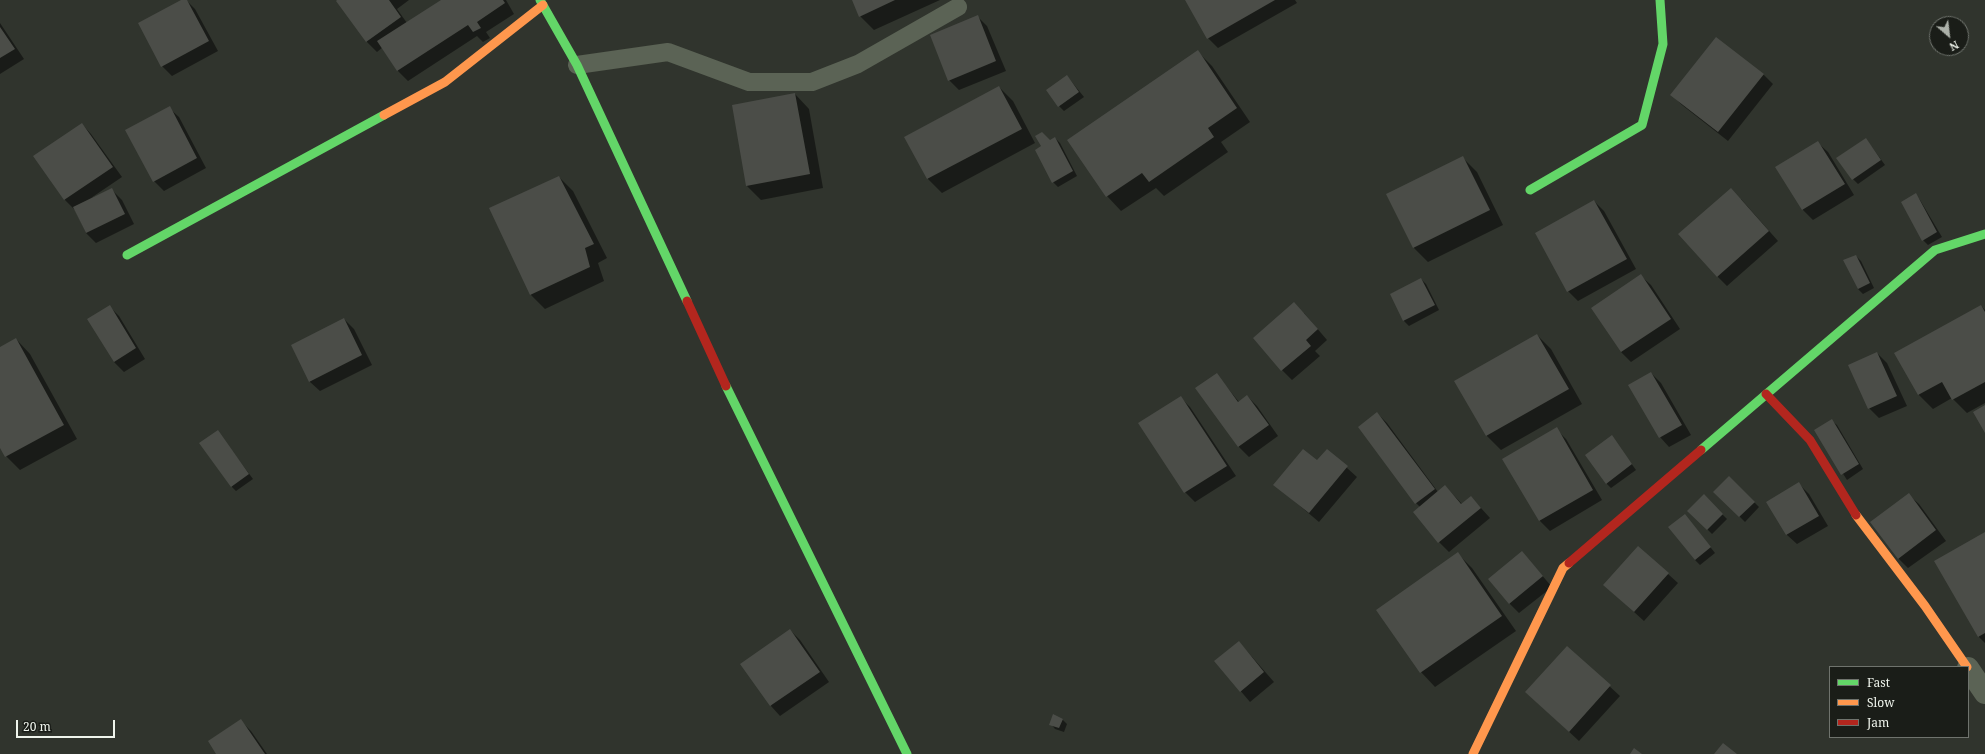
<!DOCTYPE html>
<html>
<head>
<meta charset="utf-8">
<style>
	body { margin:0 }
	#map { position:relative; width:1985px; height:754px; overflow:hidden; background:#30342d; font-family:"Noto Serif",serif }
	canvas { display:block }
	.legend { position:absolute; left:1829px; top:666px; width:140px; height:72px; box-sizing:border-box; background:#1a1d18; border:1px solid #6f736d; margin:0; padding:5px 7px; list-style:none; font-size:12px; color:#eff4ec }
	.legend li { display:flex; align-items:center; gap:8px; height:20px }
	.legend b { width:20px; border:1px solid #6f736d }
	.north { position:absolute; left:1929px; top:16px; width:40px; height:40px; box-sizing:border-box; background:#1a1d18; border:1px solid #6f736d; border-radius:50%; rotate:152deg; font-size:11px; font-weight:700; line-height:16px; text-align:center; color:#eff4ec }
	.north::after { content:''; display:block; margin:auto; width:14px; height:18px; background:#acb1a9; clip-path:polygon(50% 0,100% 100%,50% 72%,0 100%) }
	.scale { position:absolute; left:16px; top:720px; width:99px; height:18px; box-sizing:border-box; border:2px solid #eff4ec; border-top:0; padding-left:5px; font-size:12px; line-height:14px; white-space:nowrap; color:#eff4ec; -webkit-text-stroke:3px #1a1d18; paint-order:stroke }
</style>
</head>
<body>
<div id="map">
<canvas width="1985" height="754"></canvas>
<ul class="legend">
<li><b style="height:5px;background:#63d668"></b>Fast</li>
<li><b style="height:5px;background:#ff974d"></b>Slow</li>
<li><b style="height:5px;background:#b3261e"></b>Jam</li>
</ul>
<div class="north">N</div>
<div class="scale">20 m</div>
</div>
<script>
const g = document.querySelector('canvas').getContext('2d');
g.lineJoin = 'round';
function paint(path, color) { g.fillStyle = color; g.fill(path, 'evenodd'); }
function stroke(path, color, width, dash) { g.strokeStyle = color; g.lineWidth = width; g.lineCap = dash ? 'butt' : 'round'; g.setLineDash(dash || []); g.stroke(path); }
paint(new Path2D(`
	M183,0H186L195,9L218,51L172,76L162,66Z
	M339,0H409L397,9L407,23L443,0H506L514,14L486,32L490,38L483,42L477,36L408,81L398,71L383,47L377,52L367,42L338,1Z
	M853,0H940L874,30L860,16Z
	M1186,0H1295L1297,3L1218,48L1208,38Z
	M977,16L987,26L1006,71L959,90L949,80Z
	M0,23L24,59L0,74Z
	M1198,52L1212,66L1250,122L1221,142L1228,152L1164,196L1156,188L1121,211L1107,196L1068,140Z
	M1763,74L1773,84L1728,141L1682,105L1672,95Z
	M1067,76L1084,97L1064,111L1059,106Z
	M999,87L1013,101L1035,143L942,193L928,179L905,137Z
	M795,94L809,109L823,188L761,200L747,186Z
	M169,108L179,117L206,168L164,191L154,181Z
	M82,124L91,134L122,177L91,198L112,190L122,200L134,224L96,243L86,233L75,210L65,200L35,156Z
	M1055,138L1060,143L1077,176L1058,187L1053,182L1049,141Z
	M1866,139L1885,165L1858,184L1853,179Z
	M1818,143L1828,152L1854,195L1813,220L1803,210L1777,168Z
	M1463,158L1477,172L1503,225L1428,262L1414,248L1388,194Z
	M559,177L573,191L607,258L598,263L604,281L545,309L531,295L490,209Z
	M1916,195L1920,200L1942,237L1928,245L1923,240Z
	M1741,199L1778,241L1727,286L1717,276Z
	M1594,201L1604,211L1636,269L1578,301L1568,291L1536,234Z
	M1856,256L1861,261L1874,288L1863,294L1858,289Z
	M1641,276L1651,285L1680,329L1631,362L1621,352Z
	M1421,279L1426,284L1439,310L1409,326L1404,321L1391,294Z
	M109,306L119,316L145,359L124,372L114,362Z
	M1981,306L1985,310V403L1967,413L1952,398L1933,409L1918,394Z
	M1304,313L1327,340L1315,351L1320,356L1292,380L1282,370Z
	M344,319L354,329L372,365L320,391L310,382L292,346Z
	M1537,335L1551,349L1582,404L1501,450L1486,435Z
	M16,339L30,354L77,439L20,470L6,456L0,446V348Z
	M1877,353L1887,363L1907,406L1879,418L1869,408Z
	M1651,373L1661,383L1691,435L1669,447L1660,437Z
	M1217,375L1239,402L1247,396L1257,406L1278,436L1249,457L1239,447L1197,389Z
	M1180,397L1190,407L1236,476L1195,502L1185,492Z
	M1377,413L1387,423L1438,492L1445,486L1462,504L1471,497L1490,518L1449,552L1439,542L1420,507L1416,503Z
	M1832,421L1837,425L1863,469L1847,480L1815,430Z
	M1556,429L1566,439L1602,500L1550,531L1540,521L1504,460Z
	M218,432L253,479L236,491L231,486Z
	M1612,437L1636,470L1611,488L1606,483Z
	M1327,450L1357,477L1319,522L1275,485L1317,462Z
	M1729,477L1759,507L1745,522L1715,492Z
	M1799,484L1809,494L1828,526L1797,544L1787,535L1768,502Z
	M1909,495L1919,504L1946,541L1908,568L1898,558Z
	M1704,496L1727,519L1712,534L1689,511Z
	M1689,520L1715,553L1700,565L1695,560Z
	M1985,533V643L1979,637Z
	M1522,552L1552,587L1519,613L1509,603Z
	M1458,554L1472,568L1516,631L1435,687L1421,672L1378,610Z
	M1668,574L1678,583L1644,621L1604,585Z
	M790,630L800,640L829,682L780,716L771,706Z
	M1239,642L1274,682L1250,702L1215,661Z
	M1567,647L1620,696L1579,741L1526,692Z
	M1062,719L1067,724L1064,732L1055,729L1051,724Z
	M241,721L251,731L267,754H218Z`), '#0007');
paint(new Path2D(`
	M181,0H187L209,41L161,67L138,23Z
	M337,0H389L401,17L366,42L336,1Z
	M441,0H503L505,3L477,22L481,28L473,32L468,25L397,71L377,41Z
	M852,0H895L859,17Z
	M1185,0H1275L1207,39Z
	M978,15L996,61L948,81L930,35Z
	M0,27L15,49L0,58Z
	M1716,37L1764,74L1718,132L1670,95Z
	M1198,50L1237,108L1208,128L1214,137L1149,182L1142,173L1106,197L1067,140Z
	M1067,75L1079,92L1058,107L1046,90Z
	M999,86L1022,129L927,179L904,137Z
	M795,93L810,174L746,186L732,105Z
	M170,106L197,158L153,182L125,130Z
	M82,123L113,167L64,200L33,156Z
	M1042,132L1050,140L1055,137L1073,171L1052,183L1035,150L1041,146L1035,136Z
	M1866,138L1881,160L1852,180L1836,158Z
	M1818,141L1845,184L1802,210L1775,167Z
	M1463,156L1490,210L1413,248L1386,194Z
	M559,176L594,244L585,248L590,267L530,295L489,208Z
	M112,188L125,214L86,233L73,207Z
	M1731,188L1769,231L1717,277L1678,234Z
	M1916,193L1937,232L1922,241L1901,202Z
	M1594,200L1627,259L1567,292L1535,233Z
	M1856,255L1870,283L1858,289L1843,260Z
	M1641,274L1671,319L1621,352L1591,308Z
	M1421,278L1435,305L1403,321L1390,294Z
	M1294,302L1318,329L1306,340L1311,346L1281,371L1253,338Z
	M110,305L136,348L114,362L87,319Z
	M1981,305L1985,312V382L1952,400L1942,382L1918,395L1894,353Z
	M344,318L362,355L309,382L291,345Z
	M1537,334L1569,389L1486,436L1454,381Z
	M16,338L64,425L5,457L0,448V347Z
	M1877,352L1897,396L1868,409L1848,365Z
	M1651,372L1682,425L1659,438L1628,385Z
	M1217,373L1238,402L1247,395L1269,425L1238,447L1195,388Z
	M1181,396L1227,466L1184,493L1138,423Z
	M1985,405V433L1973,412Z
	M1377,412L1435,489L1415,504L1358,427Z
	M1832,419L1859,464L1841,475L1814,430Z
	M1557,427L1593,490L1539,521L1502,459Z
	M218,430L249,474L231,487L199,443Z
	M1612,435L1632,464L1606,484L1585,455Z
	M1303,449L1317,460L1327,449L1348,466L1309,513L1273,485Z
	M1729,476L1755,502L1739,517L1713,492Z
	M1799,482L1819,516L1786,535L1766,502Z
	M1445,485L1461,504L1471,496L1481,508L1438,543L1413,512Z
	M1909,493L1936,530L1898,559L1870,522Z
	M1704,494L1723,514L1707,530L1687,511Z
	M1685,514L1711,547L1695,560L1668,527Z
	M1985,532V633L1978,637L1934,561Z
	M1638,546L1669,573L1634,612L1603,585Z
	M1522,551L1543,576L1509,604L1488,579Z
	M1458,552L1502,616L1420,673L1376,610Z
	M790,629L820,672L770,706L740,664Z
	M1239,641L1264,672L1240,692L1214,661Z
	M1567,646L1611,685L1569,732L1525,692Z
	M1053,714L1063,719L1059,728L1049,725Z
	M241,719L265,754H216L208,741Z
	M1723,743L1737,754H1714Z
	M1634,748L1642,754H1630Z`), '#4b4d48');
stroke(new Path2D(`
	M577,65L668,52L749,82H812L858,64L958,7`), '#5b6355', 18);
stroke(new Path2D(`
	M1968,668L1985,693`), '#5b6355', 22);
stroke(new Path2D(`
	M540,0L577,65L687,301
	M1530,190L1642,125L1663,44L1660,0
	M127,255L384,115
	M726,386L907,754
	M1701,450L1935,250L1985,234`), '#63d668', 9);
stroke(new Path2D(`
	M384,115L445,82L543,5
	M1856,515L1925,606L1967,667
	M1473,754L1563,568L1569,563`), '#ff974d', 9);
stroke(new Path2D(`
	M687,301L726,386
	M1766,394L1810,440L1856,515
	M1569,563L1701,450`), '#b3261e', 9);
</script>
</body>
</html>
